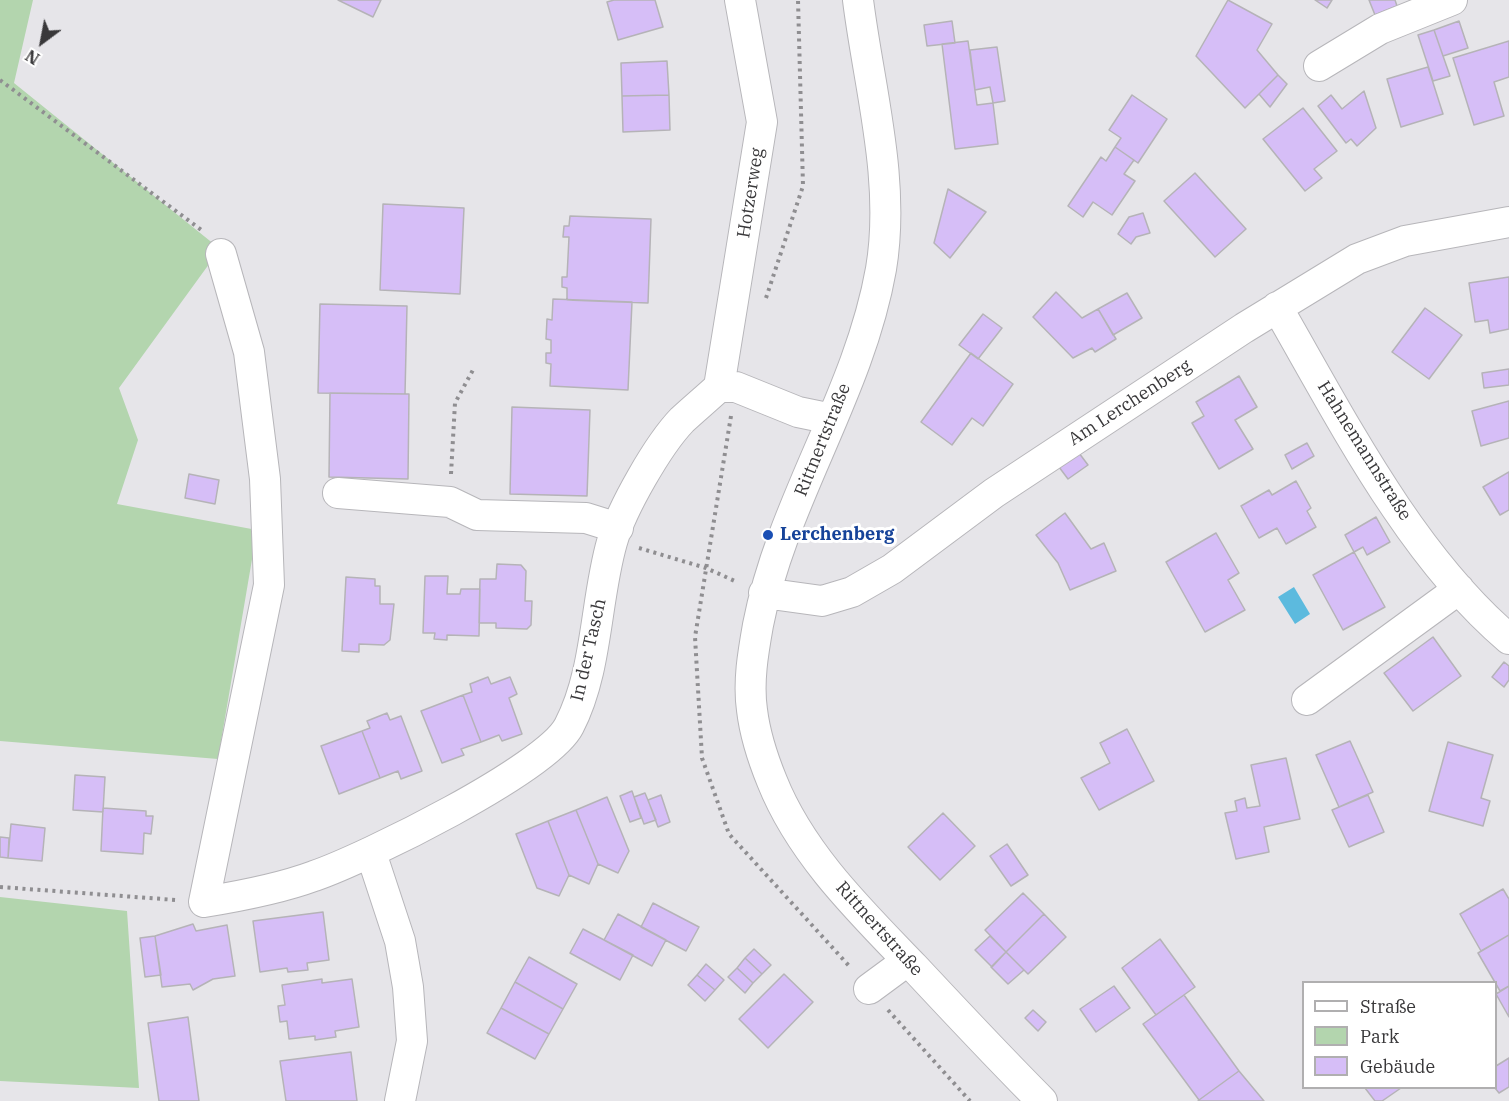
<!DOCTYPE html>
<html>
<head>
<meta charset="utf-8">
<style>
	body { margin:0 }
	#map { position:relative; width:1509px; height:1101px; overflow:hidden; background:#e6e5e9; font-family:"IBM Plex Serif",serif }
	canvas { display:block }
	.legend { position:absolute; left:1302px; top:981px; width:195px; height:108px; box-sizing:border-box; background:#fff; border:2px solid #b0afb0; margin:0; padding:8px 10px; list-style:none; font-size:18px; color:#39383a }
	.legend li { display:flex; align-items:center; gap:12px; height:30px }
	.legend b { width:30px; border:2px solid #b0afb0 }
	.north { position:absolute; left:12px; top:12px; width:60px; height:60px; -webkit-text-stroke:4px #fff; paint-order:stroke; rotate:212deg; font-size:16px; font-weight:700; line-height:24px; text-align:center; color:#39383a }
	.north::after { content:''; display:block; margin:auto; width:21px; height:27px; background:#39383a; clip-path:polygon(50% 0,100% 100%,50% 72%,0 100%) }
</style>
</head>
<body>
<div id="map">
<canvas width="1509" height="1101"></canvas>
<ul class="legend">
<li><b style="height:8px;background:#fff"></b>Straße</li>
<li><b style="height:16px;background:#b3d5ae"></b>Park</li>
<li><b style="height:16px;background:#d6bef7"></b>Gebäude</li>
</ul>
<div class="north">N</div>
</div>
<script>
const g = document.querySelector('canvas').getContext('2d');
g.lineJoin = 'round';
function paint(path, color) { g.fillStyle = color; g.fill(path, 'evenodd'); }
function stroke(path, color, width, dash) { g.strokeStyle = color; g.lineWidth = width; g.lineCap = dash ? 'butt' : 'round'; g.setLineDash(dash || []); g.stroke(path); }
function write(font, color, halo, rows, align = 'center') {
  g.font = font + ' "IBM Plex Serif",serif'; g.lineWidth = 6; g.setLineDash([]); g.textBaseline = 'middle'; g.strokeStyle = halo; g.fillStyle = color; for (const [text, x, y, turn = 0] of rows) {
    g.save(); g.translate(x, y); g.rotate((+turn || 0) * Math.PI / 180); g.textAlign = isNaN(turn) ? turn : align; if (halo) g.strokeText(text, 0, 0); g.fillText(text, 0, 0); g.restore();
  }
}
paint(new Path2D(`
	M0,0H33L14,83L220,249L119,388L138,440L117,504L257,530L218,759L0,741Z
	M0,897L127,911L139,1088L0,1081Z`), '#b3d5ae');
paint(new Path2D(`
	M1294,587L1310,614L1295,624L1278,597Z`), '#5cbade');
const building = new Path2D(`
	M338,0H381L373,17Z
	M614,0H655L663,27L618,40L607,2Z
	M1228,0L1272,24L1257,50L1278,75L1245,108L1196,56Z
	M1315,0H1332L1327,8Z
	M1369,0H1395L1397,6L1375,15Z
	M952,21L955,43L927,46L924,25Z
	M1459,21L1468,48L1443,56L1434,30Z
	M1434,30L1450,76L1433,81L1418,35Z
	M968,41L977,105L993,103L998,144L955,149L942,44Z
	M1509,41V77L1494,82L1504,116L1474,125L1453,58Z
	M997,47L1005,101L993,103L990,87L975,90L970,50Z
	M667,61L669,95L622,96L621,63Z
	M1428,67L1443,114L1401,127L1387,79Z
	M1278,75L1287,84L1270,107L1259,94Z
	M1364,91L1376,128L1357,146L1351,139L1346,143L1318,106L1331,95L1342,109Z
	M669,95L670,130L623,132L622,96Z
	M1132,95L1167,119L1138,163L1115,147L1121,138L1109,130Z
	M1303,108L1337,151L1314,169L1322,178L1305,191L1263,139Z
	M1115,147L1134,160L1124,174L1135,181L1112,215L1093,202L1083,217L1068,206L1101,157L1106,161Z
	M1195,173L1246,229L1215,257L1164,201Z
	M948,189L986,212L950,258L934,243Z
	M383,204L464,208L460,294L380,290Z
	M1143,213L1150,233L1136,237L1131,244L1118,234L1129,217Z
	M570,216L651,219L648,303L567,300V288L562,287V277H567L569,237H563L564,226H569Z
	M1509,277V329L1490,333L1488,320L1475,322L1469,283Z
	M1056,292L1082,318L1098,309L1116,339L1095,352L1092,348L1073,358L1033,317Z
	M1127,293L1142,318L1113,335L1098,309Z
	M553,299L632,302L628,390L550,386L551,364L546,363V353H551V340L546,339L547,319L552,320Z
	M320,304L407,306L405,394L318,393Z
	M1425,308L1462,335L1429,379L1392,352Z
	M983,314L1002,328L978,359L959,345Z
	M971,353L1013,384L983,426L972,418L952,445L921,422Z
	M1509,369V385L1484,388L1482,373Z
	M1239,376L1257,407L1235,420L1253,449L1219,469L1192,423L1204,416L1196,402Z
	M330,393L409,394L408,479L329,477Z
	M1509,401V438L1481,446L1472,411Z
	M512,407L590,410L587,496L510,494Z
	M1307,443L1314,456L1292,469L1285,455Z
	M1079,453L1088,465L1068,479L1059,467Z
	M1509,472V510L1500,515L1483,487Z
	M189,474L219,480L215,504L185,498Z
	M1296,481L1311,508L1307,511L1316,527L1286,544L1277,528L1259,538L1241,506L1269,490L1272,495Z
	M1065,513L1091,549L1104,543L1116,571L1070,590L1058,563L1036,535Z
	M1376,517L1390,542L1367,555L1363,547L1354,552L1345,535Z
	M1216,533L1239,573L1228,580L1245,610L1205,632L1166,562Z
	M1354,552L1385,607L1343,630L1313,575Z
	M497,564L521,565L526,571L525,601H532L531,625L527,629L496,628V623H479L480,579H496Z
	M425,576H448L447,594H460L461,589H480L479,636L447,635V640L434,639L435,633H423Z
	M346,577L375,579V586H380V604H394L390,640L384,645L359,644V652L342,651Z
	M1433,637L1461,676L1413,711L1384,673Z
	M1504,662L1509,666V680L1504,687L1492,677Z
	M488,677L491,684L510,677L517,694L509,698L522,734L502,741L499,735L481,742L463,695L472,692L470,684Z
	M463,695L481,742L461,749L464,755L442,763L421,711Z
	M387,713L390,720L401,716L422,771L401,779L398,771L380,778L362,731L370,728L367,721Z
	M1127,729L1154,781L1099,810L1081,778L1110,763L1100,743Z
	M362,731L380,778L339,794L321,746Z
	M1350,741L1373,792L1339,807L1316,755Z
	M1448,742L1493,755L1481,798L1490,801L1483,826L1429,811Z
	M1286,758L1300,819L1264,827L1269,852L1236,859L1225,813L1237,811L1235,801L1245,798L1247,808L1260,806L1251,765Z
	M75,775L105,777L103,812L73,810Z
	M632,791L641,818L630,822L620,796Z
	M645,793L656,820L644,824L634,797Z
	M661,795L670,822L658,827L648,800Z
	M1368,795L1384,832L1349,847L1332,810Z
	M607,797L629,851L618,873L598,864L576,810Z
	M103,808L146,811V816H153L151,834L144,833L143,854L101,851Z
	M576,810L598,864L589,884L569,875L548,821Z
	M943,813L975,846L940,880L908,847Z
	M548,821L569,875L559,896L537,888L516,834Z
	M11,824L45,828L42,861L8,858Z
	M0,837L9,838L8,858L0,857Z
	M1007,844L1028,875L1011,886L990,856Z
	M1503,889L1509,899V935L1481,951L1460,914Z
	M1023,893L1044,914L1006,952L985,930Z
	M653,903L699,927L686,951L641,927Z
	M323,912L329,960L307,963L308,970L288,972L287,968L260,972L253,921Z
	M618,914L666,940L652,966L604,940Z
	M1044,914L1066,937L1028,974L1006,952Z
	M193,924L196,931L227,925L235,976L213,979L193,990L190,984L162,987L155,936Z
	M583,929L633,955L620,980L570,953Z
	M1509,935V986L1500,991L1478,953Z
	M155,936L161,975L145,977L140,938Z
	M990,936L1006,952L992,967L975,950Z
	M1160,939L1195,987L1156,1015L1122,968Z
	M754,949L771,965L762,974L745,958Z
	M1006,952L1024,970L1008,984L991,967Z
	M529,957L577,984L563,1009L515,982Z
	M745,958L762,974L753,983L737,968Z
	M706,964L724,980L715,990L697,975Z
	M737,968L753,983L745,993L728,977Z
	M784,974L813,1002L768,1048L739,1019Z
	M697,975L715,990L705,1001L688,985Z
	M322,979V983L352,979L359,1027L335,1031L336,1037L315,1040V1036L289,1039L287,1021L280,1022L278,1006L285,1005L282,985Z
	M515,982L563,1009L549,1034L501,1008Z
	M1114,986L1130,1008L1096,1032L1080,1009Z
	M1509,986V1017L1496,994Z
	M1184,995L1239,1071L1199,1100L1143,1024Z
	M501,1008L549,1034L535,1059L487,1033Z
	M1033,1010L1046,1022L1038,1031L1025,1018Z
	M188,1017L199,1101H159L148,1023Z
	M351,1052L357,1101H286L280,1061Z
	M1509,1058V1087L1499,1093L1495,1088L1496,1066Z
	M1239,1071L1264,1101H1198L1199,1100Z
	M1365,1088H1401L1382,1101H1375Z`);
paint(building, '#d6bef7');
stroke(building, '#b5b3b7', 1.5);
const minor = new Path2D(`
	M858,0C869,88 896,180 881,269C859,394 782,501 758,625C753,653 748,682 752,710C755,735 763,759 772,781C801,854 861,912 914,967C956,1012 998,1057 1042,1101
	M1319,66L1380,29L1452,0
	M221,254L249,352L265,479L269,585L204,902C241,896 279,889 314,876C364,859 547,769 569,726C598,670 595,601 612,542C622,508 658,445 682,420C694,409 707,398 719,387H736L798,412L832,419
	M1277,307C1341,418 1410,555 1509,639
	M719,387L762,122L740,0
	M338,493L450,502L477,515L586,518L618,528
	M764,593L822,601L852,592L892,569L994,493L1244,328L1357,259L1405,241L1509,222
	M1307,700L1459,589
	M371,853L400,941L408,987L412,1041L400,1101
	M869,989L907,961`);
stroke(minor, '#b7b6ba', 32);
stroke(new Path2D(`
	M0,80L204,232
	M766,298L803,186L798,0
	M731,416L695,637L702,758L729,834L851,968
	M451,474L455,403L474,368
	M639,548L706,568L737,582
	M0,887L176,900
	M888,1010L970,1101`), '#8f8e91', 4, [3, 4.5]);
stroke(minor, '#fff', 30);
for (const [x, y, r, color] of [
	[768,535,6,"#1a4fb4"]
]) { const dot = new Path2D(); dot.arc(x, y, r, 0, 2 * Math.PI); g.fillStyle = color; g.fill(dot); stroke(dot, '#fff', 2); }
write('18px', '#39383a', '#fff', [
	["Hotzerweg",751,193,-81],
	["Am Lerchenberg",1130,403,-33],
	["Rittnertstraße",823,440,-68],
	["Hahnemannstraße",1364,451,58],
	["In der Tasch",589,650,-77],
	["Rittnertstraße",879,929,48]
]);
write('bold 18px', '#164399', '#fff', [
	["Lerchenberg",780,535]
], 'left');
</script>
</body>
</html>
